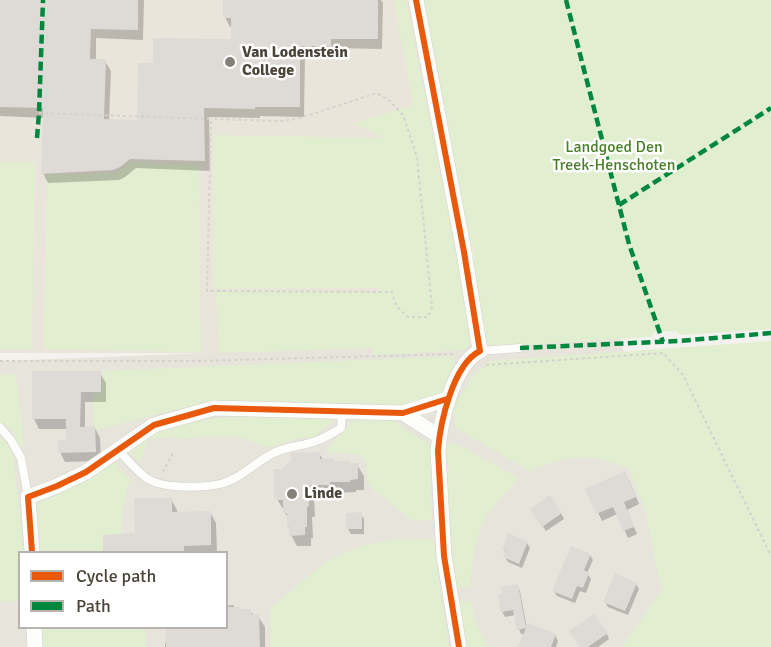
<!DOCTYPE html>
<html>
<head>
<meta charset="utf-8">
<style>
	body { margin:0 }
	#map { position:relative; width:771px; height:647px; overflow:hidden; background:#f4f2ee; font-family:Signika,sans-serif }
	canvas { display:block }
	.legend { position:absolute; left:18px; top:551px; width:210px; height:78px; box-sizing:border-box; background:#fff; border:2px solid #b7b4b0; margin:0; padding:8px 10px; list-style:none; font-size:18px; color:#4b4439 }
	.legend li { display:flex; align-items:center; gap:12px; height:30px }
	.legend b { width:30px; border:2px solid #b7b4b0 }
</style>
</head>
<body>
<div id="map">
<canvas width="771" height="647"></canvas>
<ul class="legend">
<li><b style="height:8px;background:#e8590c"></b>Cycle path</li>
<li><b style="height:8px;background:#00873e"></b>Path</li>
</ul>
</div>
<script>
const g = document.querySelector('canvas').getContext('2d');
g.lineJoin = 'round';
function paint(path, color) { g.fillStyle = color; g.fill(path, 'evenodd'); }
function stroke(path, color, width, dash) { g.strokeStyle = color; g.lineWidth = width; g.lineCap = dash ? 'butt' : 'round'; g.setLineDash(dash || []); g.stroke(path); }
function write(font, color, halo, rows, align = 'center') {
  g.font = font + ' Signika,sans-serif'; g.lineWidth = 5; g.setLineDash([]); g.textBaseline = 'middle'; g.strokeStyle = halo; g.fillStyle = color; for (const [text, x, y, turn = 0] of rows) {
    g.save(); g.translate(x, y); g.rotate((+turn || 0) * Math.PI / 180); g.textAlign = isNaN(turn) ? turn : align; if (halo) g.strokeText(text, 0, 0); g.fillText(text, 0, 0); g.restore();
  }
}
paint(new Path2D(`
	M620,337L682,582L685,647H0V361ZM20,552H226V628H20Z`), '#e7e4dc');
paint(new Path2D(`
	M0,0H415L475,342L377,349L217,353H0Z`), '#eae5da');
paint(new Path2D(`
	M394,0H406L462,284L470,341L468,348L462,350L372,356V348L219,353L216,291L379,292V288L213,289V135L385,138L354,123L413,105Z
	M422,0H771V329L680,335L677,331L654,332L651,337L492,347L486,343L471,259L474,258L472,247H468Z
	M0,162H35L32,349H0Z
	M131,162L199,165L201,352L44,349L47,175L113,173L122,169Z
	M771,341V647H622L661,590L646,513L630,470C591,451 574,455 534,469L531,472L456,428L453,410L458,400L469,381L475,374L490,361Z
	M455,356L451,385L449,391L403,405L231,403L187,407L93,431V393H102V371Z
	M16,374L24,446L20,447L12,431L0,423V375Z
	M234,416L338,417L314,437L300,438L268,447L237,436H211L182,439L176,437L148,439L140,463L131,454L122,439C159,429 196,420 234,416Z
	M366,418H383L394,421L408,431L431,445L430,472L432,520L413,521L373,490C367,482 366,474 367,464L362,457L357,454L326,452L332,443L352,422Z
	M0,438L5,441L13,454L24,547L25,552H20L19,601H0Z
	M451,444H457L517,477C514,487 503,494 496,503C476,529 471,555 471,587L456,588L446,504L445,446Z
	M118,462V467L131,479C122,497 122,514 121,534L103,535L104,548L103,549V552H36L31,502L102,467Z
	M421,539H433L449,647H271V606C288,595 302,580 319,567C336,555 358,546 379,542C392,539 408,540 421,539Z
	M472,601L474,619L488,647H464L458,602Z
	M37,628H145L146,647H38Z`), '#e1eecf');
paint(new Path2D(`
	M0,0H144L143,40L96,38V61H105L111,71L109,121L139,122L154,64L232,41V27H230L225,17V0H381L383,3L382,49L336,48V56L305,55L304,117L260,116V118L209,117L210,171L136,168L125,177L119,180L48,183L43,173L44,118L0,116Z
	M100,373L106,383V402H85V428H95L100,438L101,461L65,462L60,452L67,441V429H39L34,419Z
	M319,453L323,460L335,463L357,465L364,476V490H356V492L335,493V495L314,496L315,517H312L313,538H311V546H297L291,535V531L288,527V518L276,497L283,470Z
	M629,480L639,504L627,510L637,534L628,538L617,514L602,521L587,490Z
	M171,499L177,510V514L210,512L216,523L217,552H104V536L137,535Z
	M561,513L564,519L546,531L535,514Z
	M361,514L364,519V534H351L348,529Z
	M527,543L530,548L522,568L508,562L505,557L506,553L504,549Z
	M590,555L593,560L587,573L591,579L586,593L580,591L575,603L557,596L554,591Z
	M636,584L639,589L628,615L608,607L605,602Z
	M517,585L520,591L527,628L555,635L558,641L556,647H522L525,634H521L519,629L515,615L505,617L502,611Z
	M233,605L235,608H241L242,611L250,610L254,616H258L265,627V647H165V643L226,628V606Z
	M607,634L609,639L598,647H581Z`), '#0003');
paint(new Path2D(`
	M0,0H138V30L91,29L90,59H106L104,119L137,120L138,63H153V38L231,39V18H223V0H378V39H331V46H300V107H255V109L204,108L205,161L130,159L120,167L113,170L41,174L43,108L0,107Z
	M32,371H101V392H81L80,427L95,426L96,452L58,453V440H66V419H32Z
	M320,452V459L334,458V461H350V463H358V479L350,480V482H330V485H309V506L307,507V527H305V535L289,536V527H287V513H283V500H277V498H274V469H282L291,460V453Z
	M625,471L636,497L624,502L634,527L623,531L613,507L596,514L585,489Z
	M550,495L562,513L542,527L530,509Z
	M134,498H172V512L211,511V545L184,546V552H103V535L135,533Z
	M362,512V529H346V513Z
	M508,533L528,541L519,564L503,557L506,550L502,549Z
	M571,546L591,554L584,570L589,573L583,588L577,586L572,599L552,591Z
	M615,573L637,583L625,611L603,602Z
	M518,584L526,627L528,623L556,634L551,647H518L526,628L517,630L513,610L501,612L498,595L502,594L501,587Z
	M226,607H241V609H251L252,615L259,614L260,647H166L165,627H226Z
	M594,614L608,633L588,647H580L569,631Z`), '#dedbd6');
const lane = new Path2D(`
	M480,351L520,348
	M0,427L11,440L21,458L28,497
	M118,450C127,459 137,472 148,479C164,489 212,489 229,481C246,474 259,459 276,452C289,446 303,446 316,441C325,438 333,433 341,428L342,411`);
const street = new Path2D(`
	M416,0L464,252L480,351C453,364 440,423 438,451L444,556L459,647
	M403,413L439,436
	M32,552L28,497L57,486L86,472L154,425L214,408L403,413L447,399
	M34,628L35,647`);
stroke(lane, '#d2d0cb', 9);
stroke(street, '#d2d0cb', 16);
stroke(new Path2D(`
	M39,113L211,119L207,291L392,292L396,306L408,317H428L432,307L417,157L403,115L390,101L377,93L300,118L281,121L211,119
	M0,361H197L456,354
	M486,365L663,353L683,375L771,556
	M163,472L174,451`), '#d3d2cc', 2, [3, 3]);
stroke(lane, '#fdfdfc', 8);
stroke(street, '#fdfdfc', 15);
stroke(new Path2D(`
	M566,0L629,244L663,342
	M37,138L39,113L43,0
	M619,205L771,108
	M520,348L679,341L771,333`), '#00873e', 4.5, [9, 4.5]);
stroke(new Path2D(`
	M416,0L464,252L480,351C453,364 440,423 438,451L444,556L459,647
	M32,552L28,497L57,486L86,472L154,425L214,408L403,413L447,399`), '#e8590c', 6);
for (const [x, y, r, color] of [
	[230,62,6,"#868178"],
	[292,494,6,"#868178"]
]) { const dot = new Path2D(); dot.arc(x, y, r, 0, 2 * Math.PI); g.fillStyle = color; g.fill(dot); stroke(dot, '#fff', 2); }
write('bold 16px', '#4b4439', '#fff', [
	["Van Lodenstein",242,53],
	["College",242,71],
	["Linde",304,494]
], 'left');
write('16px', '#4a7f2a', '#fff', [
	["Landgoed Den",614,148],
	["Treek-Henschoten",614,166]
]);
</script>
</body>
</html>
